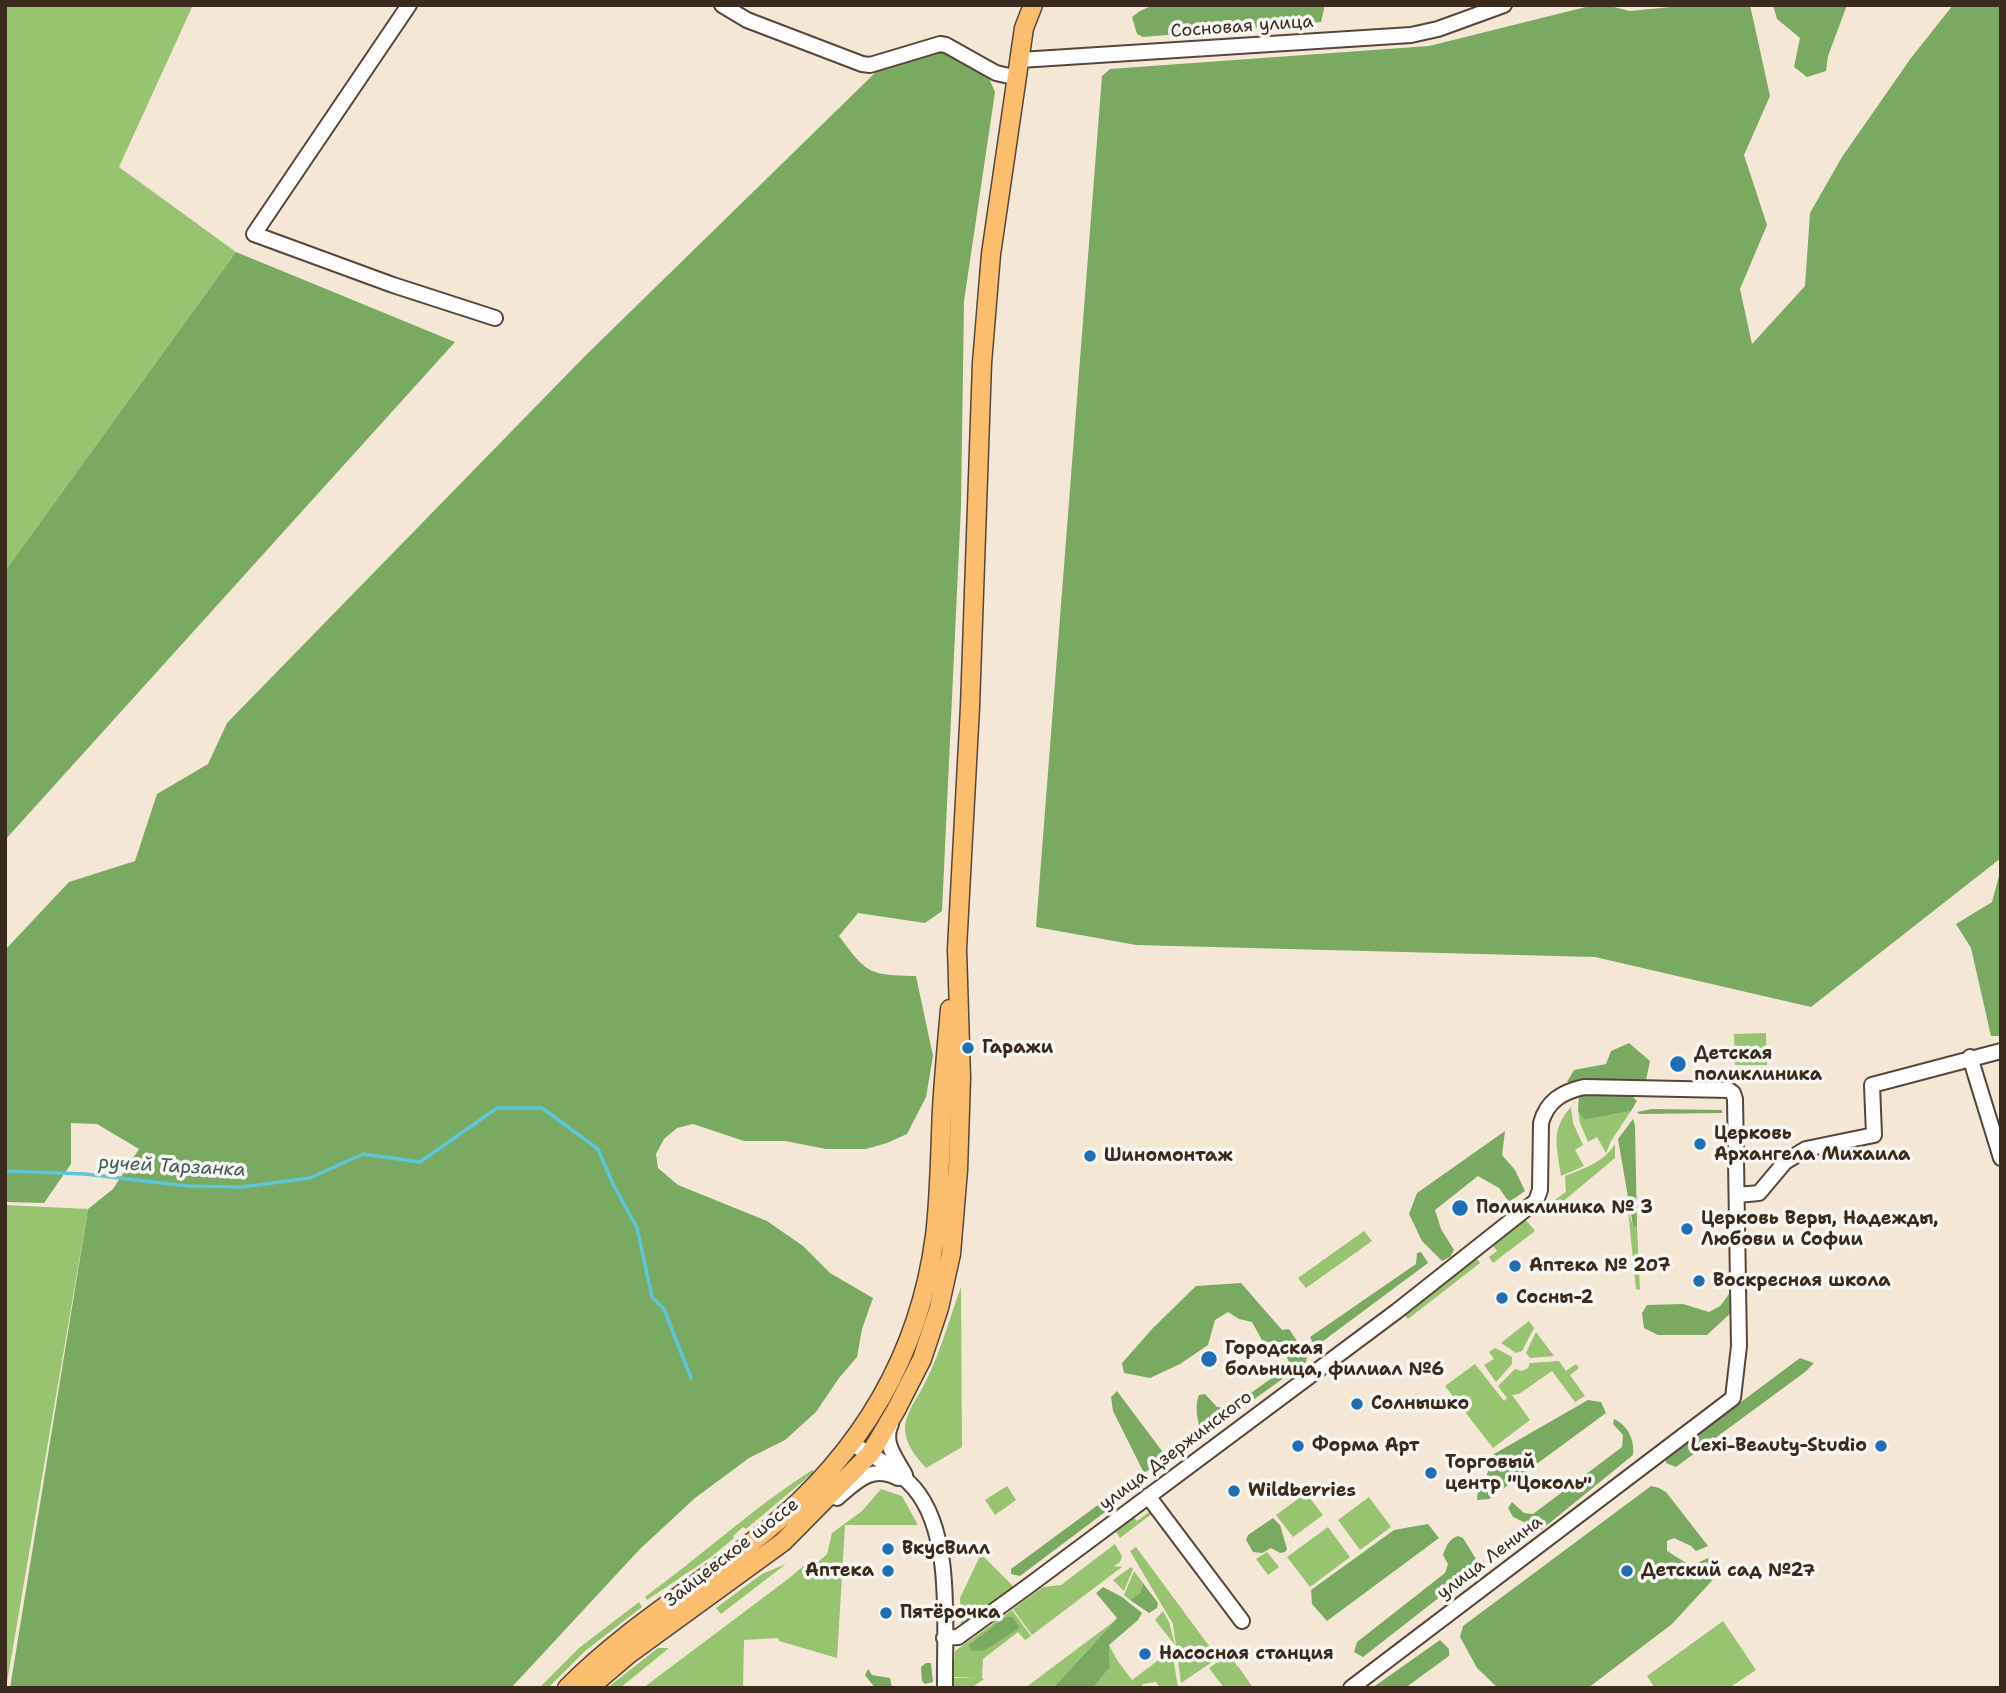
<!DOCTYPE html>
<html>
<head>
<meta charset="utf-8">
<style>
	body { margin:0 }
	#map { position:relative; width:2006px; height:1693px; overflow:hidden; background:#f5e7d6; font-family:"Shantell Sans",sans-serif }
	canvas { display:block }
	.frame { position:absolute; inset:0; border:7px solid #3b2a1e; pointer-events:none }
</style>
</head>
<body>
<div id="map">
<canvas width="2006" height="1693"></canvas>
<div class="frame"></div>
</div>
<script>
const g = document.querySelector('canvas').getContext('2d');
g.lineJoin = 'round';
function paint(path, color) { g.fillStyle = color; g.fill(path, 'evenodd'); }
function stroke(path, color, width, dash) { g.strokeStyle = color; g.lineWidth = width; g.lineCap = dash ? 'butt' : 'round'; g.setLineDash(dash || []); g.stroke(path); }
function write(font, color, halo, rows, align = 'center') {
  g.font = font + ' "Shantell Sans",sans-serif'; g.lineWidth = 7; g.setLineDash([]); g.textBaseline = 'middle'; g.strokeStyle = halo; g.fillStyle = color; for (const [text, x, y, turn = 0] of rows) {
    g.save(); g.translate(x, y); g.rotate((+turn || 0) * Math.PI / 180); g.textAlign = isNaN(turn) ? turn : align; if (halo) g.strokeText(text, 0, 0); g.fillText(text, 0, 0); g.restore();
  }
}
paint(new Path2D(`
	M5,5H193L119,167L236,252L5,571Z
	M1766,1033L1767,1065H1735L1734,1034Z
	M1571,1107L1573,1123L1583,1145L1575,1150L1584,1166L1561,1176C1557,1146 1550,1130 1571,1107Z
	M1578,1111L1584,1120L1631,1111L1611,1141L1606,1153L1597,1137L1588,1142L1580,1123Z
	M1615,1144V1158L1549,1213L1546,1206L1566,1192L1565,1176C1585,1168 1603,1163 1615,1144Z
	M5,1205L88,1209L6,1688H5Z
	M1628,1210L1633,1226L1637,1227L1640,1290L1636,1289Z
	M1525,1219L1535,1231L1493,1263L1489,1257L1497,1251L1492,1245Z
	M1364,1231L1372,1241L1306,1288L1298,1278Z
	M1475,1256L1480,1263L1408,1319L1402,1312Z
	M961,1287L962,1447L926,1468C916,1457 906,1445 905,1430C904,1418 913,1404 919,1394C938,1361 948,1323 961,1287Z
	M1529,1321L1534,1328L1522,1351L1516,1353L1501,1343Z
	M1536,1332L1554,1356L1530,1358L1526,1353Z
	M1495,1348L1512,1357V1364L1496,1382L1484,1365L1494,1359L1489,1352Z
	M1559,1361L1566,1371L1576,1364L1579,1368L1570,1375L1585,1396L1575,1402L1552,1371L1519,1394L1512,1395L1530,1420L1493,1448L1445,1386L1475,1364L1504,1401L1507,1398L1498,1386L1515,1369L1522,1371L1528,1368L1530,1363Z
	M812,1470L814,1472L746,1529L743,1527L733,1536L734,1538L711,1557L647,1600L645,1597C701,1556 753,1508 812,1470Z
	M1007,1486L1016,1500L995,1515L985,1500Z
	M881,1489L902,1496L918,1525H845L837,1658L779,1641L778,1638L744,1640L743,1688H643L788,1579L807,1563L818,1562L827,1554L832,1533L862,1511Z
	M1306,1493L1323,1515L1293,1537L1276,1515Z
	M1369,1497L1391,1527L1360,1550L1338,1520Z
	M1154,1508L1157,1510L1120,1538L1114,1529L1132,1515L1137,1521Z
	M1328,1527L1350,1557L1310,1587L1287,1557Z
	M1115,1544L1122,1556L1120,1562L1114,1566L1122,1567L1032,1635L1013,1609L1043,1587L1061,1585Z
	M1136,1547L1218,1658L1181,1683L1173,1624L1130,1551Z
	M1267,1552L1279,1567L1268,1575L1256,1559Z
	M981,1554L1015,1588L961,1625L960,1598Z
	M786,1564L721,1614L716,1608L762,1574Z
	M1131,1567L1133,1569L1124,1591L1113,1580Z
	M1134,1571L1143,1583L1140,1593L1130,1600L1124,1595Z
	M639,1602L642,1607L585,1651L548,1688H539L579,1648Z
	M1012,1610L1031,1636L1025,1640L1018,1632L983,1659L982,1678L984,1679L971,1688H953V1678H977L953,1677L955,1651Z
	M1163,1611L1169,1622L1175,1645L1155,1620Z
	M1723,1621L1756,1670L1729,1688H1655L1647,1676Z
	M1113,1622L1053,1688H1025Z
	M1109,1645L1117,1660L1132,1680L1172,1650L1178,1688H1160L1156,1682L1143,1684L1140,1688H1093L1110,1667Z
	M658,1648H669L620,1688H607Z
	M1229,1654L1237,1666L1228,1672L1238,1666L1253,1688H1224L1209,1668Z`), '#98c370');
paint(new Path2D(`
	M1153,5H1325L1321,22L1143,37L1137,34L1132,17L1140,11Z
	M1594,5H1606L1630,11L1691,5H1750L1770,96L1744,155L1767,225L1740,289L1752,344L1805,286L1810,213L1842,157L1911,58L1953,5H2001V858L1811,1007L1595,957L1136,945L1036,927L1102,76L1110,69L1429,46Z
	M1773,5H1847L1828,56L1826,71L1807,77L1794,67L1800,38L1777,19Z
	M931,51H948L989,78L995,92L964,301L961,506L942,911L925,923L858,913L839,936C867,974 869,975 916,976L933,1056L926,1097L907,1134L887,1143L866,1149H826L785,1141H744L693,1124L677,1128L664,1139L656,1154L658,1168L678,1185L767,1221L803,1246L830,1273L873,1298L862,1329L857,1357L839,1378L816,1412L785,1440L749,1458L695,1498L640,1549L511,1688H10L88,1209L113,1189L139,1149L97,1124L71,1123V1164L44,1203L5,1202V950L69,882L135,861L157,794L208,764L227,723L585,356L879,69Z
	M236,252L455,342L5,840V571Z
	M1999,876H2001V1036H1991L1971,948L1956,924L1992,902Z
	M1629,1043L1650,1061L1646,1080L1567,1082L1574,1070L1606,1064L1611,1051Z
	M1592,1092H1628L1637,1101L1631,1111L1584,1120L1578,1111L1579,1095Z
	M1652,1109L1722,1110V1113L1639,1114L1637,1112Z
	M1633,1119L1635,1125L1637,1227L1633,1226L1618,1139Z
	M1505,1131L1502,1155L1515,1170L1525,1191L1509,1202L1499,1188L1478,1176L1435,1210L1441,1229L1454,1250L1450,1257L1442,1261L1422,1241L1409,1214L1417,1193Z
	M1421,1252L1428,1263L1315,1347L1310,1337L1416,1264L1417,1253Z
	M1241,1283L1282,1330L1289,1329L1307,1356L1306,1362L1203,1436C1198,1427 1194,1405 1199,1395L1205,1394L1217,1407L1230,1408L1290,1365L1281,1342H1263L1252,1322L1239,1319L1228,1312L1215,1320L1208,1345L1180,1364L1150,1378L1124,1373L1122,1363L1153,1328L1196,1286Z
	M1729,1294L1732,1312L1707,1335H1658L1644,1328L1642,1313L1647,1305L1683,1304L1709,1312L1720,1306Z
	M1800,1358L1814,1363L1805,1372L1676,1467L1666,1463V1458Z
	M1117,1391L1162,1451L1161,1462L1144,1473L1113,1411L1111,1397Z
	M1588,1400L1601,1402L1606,1413L1489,1499L1477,1500L1478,1488L1485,1480L1494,1454Z
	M1614,1419C1628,1425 1635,1441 1633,1455L1541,1530L1513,1517L1508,1508L1512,1502L1524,1513L1533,1514L1622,1447L1623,1435L1613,1424Z
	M1131,1484L1133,1491L1020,1576L1011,1574V1569L1125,1485Z
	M1651,1486L1659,1488L1666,1492L1708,1546L1696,1551L1691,1546L1674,1538L1667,1541V1551L1691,1566L1708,1558L1720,1572L1672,1624L1588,1688H1498L1477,1668L1460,1637L1463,1626Z
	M1273,1518L1280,1525L1287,1549L1285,1552L1280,1553L1271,1548L1262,1553L1253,1552L1246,1540L1248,1535Z
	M1428,1524L1439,1538L1327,1621L1312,1604L1311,1590L1394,1530Z
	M1458,1536L1463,1538L1476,1559L1473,1571L1363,1657L1354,1652L1357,1642L1445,1573L1448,1564L1443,1555C1446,1546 1449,1539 1458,1536Z
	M1143,1583L1158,1603L1157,1608L1149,1613L1130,1600L1140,1593Z
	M1103,1587L1122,1597L1142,1613L1138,1620L1109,1645L1110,1667L1093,1688H1053L1117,1618L1096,1593Z
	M1012,1617L1019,1626L1018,1629L985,1650L972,1651L969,1645L1004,1618Z
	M1440,1640L1449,1649V1656L1405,1688H1372Z
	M926,1663H931L933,1682L925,1684L922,1681L921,1667Z
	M868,1669L872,1675L890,1678L892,1688H875L865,1675Z`), '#7aa962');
stroke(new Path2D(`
	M5,1171L85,1174L187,1186L242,1187L310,1178L363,1154L420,1162L497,1108H542L598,1149L613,1184L637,1228L652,1297L664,1309L691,1378`), '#5cc7d7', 3.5);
const minor = new Path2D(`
	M409,5L254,234L393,285L495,318
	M722,5L747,20L862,64L870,65L940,44L946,45L996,73L1018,78
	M1020,60L1411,35L1438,29L1504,5
	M1970,1057L2001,1158
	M1737,1195L1759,1193L1785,1162L1806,1149L1874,1135L1872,1085L2001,1051
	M891,1424C882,1443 896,1458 905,1475
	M852,1444C874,1456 897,1469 914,1488C954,1534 944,1629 945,1688
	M1148,1496L1242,1621
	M837,1498C856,1482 871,1464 898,1478
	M944,1638L958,1637L1027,1587L1397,1311L1536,1201L1540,1190L1541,1123C1547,1101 1562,1092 1584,1087L1729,1090L1733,1093L1735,1099L1739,1346L1733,1398L1351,1688`);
const major = new Path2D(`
	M567,1688C627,1627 700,1585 766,1531C860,1454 919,1357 935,1236C940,1194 940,1151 942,1109C944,1076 947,1043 950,1009
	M589,1688L629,1654L783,1542L870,1454L896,1410L922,1359L939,1308L951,1254L958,1170L961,1078L957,949L970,707L982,363L991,254L1024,28L1033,5`);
stroke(minor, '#57463a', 18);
stroke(major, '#57463a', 21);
stroke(minor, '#fff', 14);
stroke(major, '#fbbd6e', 18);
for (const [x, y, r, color] of [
	[968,1048,7,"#1f6fb2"],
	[1678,1064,9,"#1f6fb2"],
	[1700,1144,7,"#1f6fb2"],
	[1090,1156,7,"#1f6fb2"],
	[1460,1208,9,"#1f6fb2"],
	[1687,1229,7,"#1f6fb2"],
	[1515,1266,7,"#1f6fb2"],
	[1699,1281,7,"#1f6fb2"],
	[1502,1298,7,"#1f6fb2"],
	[1209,1359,9,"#1f6fb2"],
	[1357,1404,7,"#1f6fb2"],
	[1298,1446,7,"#1f6fb2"],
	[1881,1446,7,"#1f6fb2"],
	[1431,1473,7,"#1f6fb2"],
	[1234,1491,7,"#1f6fb2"],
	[888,1549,7,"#1f6fb2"],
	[888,1571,7,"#1f6fb2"],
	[1627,1571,7,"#1f6fb2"],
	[886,1613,7,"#1f6fb2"],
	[1145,1654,7,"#1f6fb2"]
]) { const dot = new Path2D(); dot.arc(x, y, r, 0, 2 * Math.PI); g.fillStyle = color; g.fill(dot); stroke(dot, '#f6f6f2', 2.5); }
write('18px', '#3b2a1e', '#f6f6f2', [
	["Сосновая улица",1242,27,-4],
	["улица Дзержинского",1176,1451,-37],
	["Зайцевское шоссе",732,1553,-38],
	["улица Ленина",1490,1558,-37]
]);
write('bold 18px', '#3b2a1e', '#f6f6f2', [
	["Гаражи",982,1048],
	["Детская",1694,1054],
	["поликлиника",1694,1075],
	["Церковь",1714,1134],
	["Архангела Михаила",1714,1155],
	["Шиномонтаж",1104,1156],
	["Поликлиника № 3",1476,1208],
	["Церковь Веры, Надежды,",1701,1219],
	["Любови и Софии",1701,1240],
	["Аптека № 207",1529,1266],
	["Воскресная школа",1713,1281],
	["Сосны-2",1516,1298],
	["Городская",1225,1349],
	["больница, филиал №6",1225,1370],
	["Солнышко",1371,1404],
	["Форма Арт",1312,1446],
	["Lexi-Beauty-Studio",1867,1446,"right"],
	["Торговый",1445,1463],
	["центр \"Цоколь\"",1445,1484],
	["Wildberries",1248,1491],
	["ВкусВилл",902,1549],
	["Аптека",874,1571,"right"],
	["Детский сад №27",1641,1571],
	["Пятёрочка",900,1613],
	["Насосная станция",1159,1654]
], 'left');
write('italic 19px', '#455956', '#f6f6f2', [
	["ручей Тарзанка",172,1167,3]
]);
</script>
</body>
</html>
